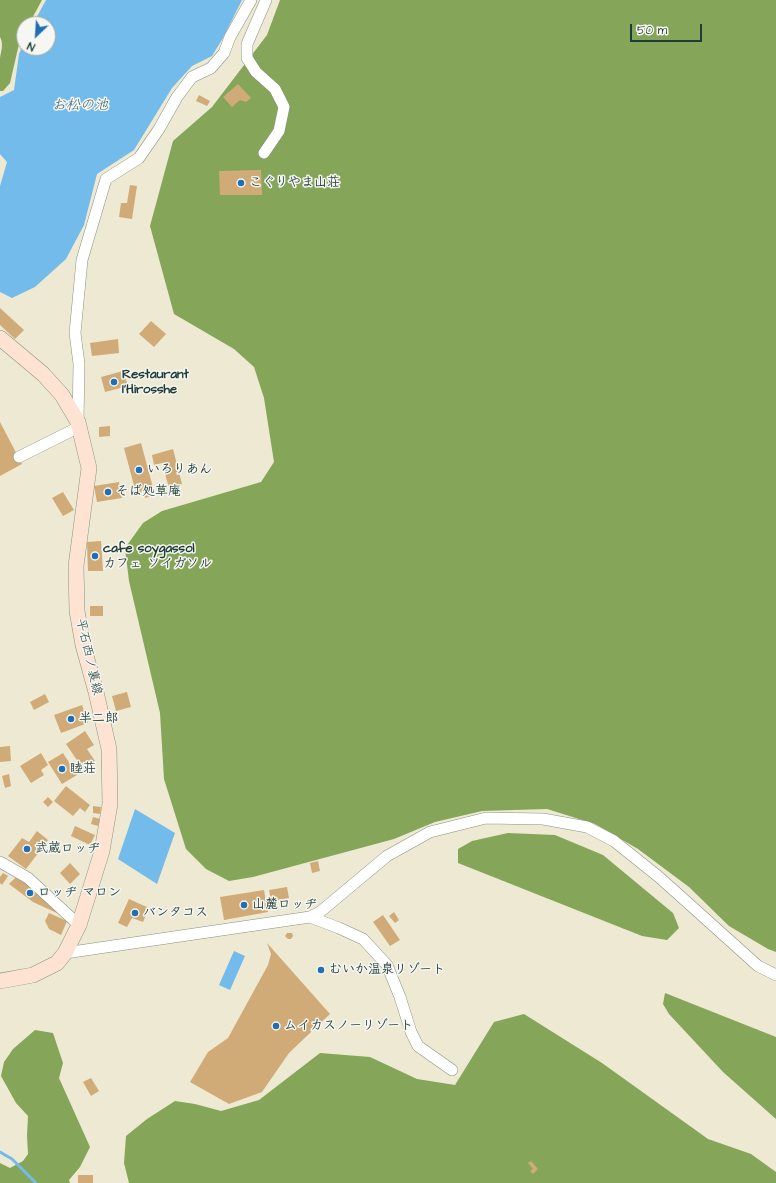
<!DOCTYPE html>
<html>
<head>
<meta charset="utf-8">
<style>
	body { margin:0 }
	#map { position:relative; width:776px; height:1183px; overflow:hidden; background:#eee9d2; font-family:"Architects Daughter",sans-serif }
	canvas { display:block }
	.north { position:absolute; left:16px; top:16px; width:40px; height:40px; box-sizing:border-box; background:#f6f6f2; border:1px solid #a0aca6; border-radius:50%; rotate:205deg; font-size:11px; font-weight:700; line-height:16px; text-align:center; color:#1f3d34 }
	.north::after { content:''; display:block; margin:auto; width:14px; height:18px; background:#1f6fb2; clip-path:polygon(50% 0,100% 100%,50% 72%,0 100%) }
	.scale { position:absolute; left:630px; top:24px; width:72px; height:18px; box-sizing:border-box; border:2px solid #1f3d34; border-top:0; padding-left:5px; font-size:12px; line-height:14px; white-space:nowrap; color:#1f3d34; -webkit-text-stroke:3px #f6f6f2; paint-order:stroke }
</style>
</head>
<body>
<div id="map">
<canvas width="776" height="1183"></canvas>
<div class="north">N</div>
<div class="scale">50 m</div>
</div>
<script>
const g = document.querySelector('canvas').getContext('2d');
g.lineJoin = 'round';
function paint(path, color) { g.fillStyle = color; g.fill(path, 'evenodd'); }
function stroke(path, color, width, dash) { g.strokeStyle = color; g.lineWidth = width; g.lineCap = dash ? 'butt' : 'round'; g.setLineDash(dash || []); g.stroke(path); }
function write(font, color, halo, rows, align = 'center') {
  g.font = font + ' "Architects Daughter","Klee One",sans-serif'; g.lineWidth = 3; g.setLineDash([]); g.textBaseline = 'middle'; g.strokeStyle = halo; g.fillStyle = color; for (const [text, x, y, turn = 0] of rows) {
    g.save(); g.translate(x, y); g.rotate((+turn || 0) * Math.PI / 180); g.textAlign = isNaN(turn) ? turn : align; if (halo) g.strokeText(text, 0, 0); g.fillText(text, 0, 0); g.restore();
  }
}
paint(new Path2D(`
	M0,0H42L29,24H24V34L19,44L10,83L3,91H0C0,80 0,69 0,58C1,51 4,44 0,37Z
	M280,0H776V952L768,949L729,926L689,887L638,849L595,824L547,809L482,811L435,822L394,839L253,877L229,881L206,869L186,849L164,779L160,713L129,581L125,548L143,523L162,511L261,482L274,462L264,398L254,367L234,349L174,314L150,226L173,141L212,107L267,35Z
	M508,833L555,835L603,855L673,913L679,928L667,940L642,936L458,863V849L472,841Z
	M665,993L776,1037V1119L723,1072L669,1014L663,1004Z
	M524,1014L602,1063L708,1139L751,1154L776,1172V1183H129L124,1163L126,1136L147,1119L175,1101L195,1104L221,1111L259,1100L320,1053L370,1057L417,1079L455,1085L494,1022Z
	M35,1030L53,1033L63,1063L59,1078L90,1147L80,1167L69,1180L70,1183H0V1163L10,1168L23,1161L28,1154L27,1136L28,1116L16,1103L1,1076L4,1062L13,1049Z`), '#85a559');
paint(new Path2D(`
	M46,0H242L223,38L212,56L192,66L172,88L134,150L97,174L84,225L66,259L35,287L12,298L0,292V186L7,162L0,154V97L14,90L19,54L24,42V48H48V24H33Z
	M135,809L175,833L157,884L118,859Z
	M234,951L245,956L230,990L219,985Z`), '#72bbea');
stroke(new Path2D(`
	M0,1152L12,1159L36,1183`), '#72bbea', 3);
paint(new Path2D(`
	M238,84L251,98L246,102L240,100L232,107L223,97Z
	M199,95L210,101L207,106L196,101Z
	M261,170L262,195H220L219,171Z
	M130,185L137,186L132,219L119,217L121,203H127Z
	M0,308L24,330L15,339L0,325Z
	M151,321L166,334L154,347L139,334Z
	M118,339L119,353L92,356L90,343Z
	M123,371L128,386L105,392L101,377Z
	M0,422L22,464L0,476Z
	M110,426V436L99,437V427Z
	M141,443L155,495L145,498L143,492L136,493L124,448Z
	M173,449L182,484L169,488L162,463L154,465L152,455Z
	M119,482L122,498L97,502L94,486Z
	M63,492L74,510L63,516L52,498Z
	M101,541L103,571H88L87,542Z
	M90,606H103V616H90Z
	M127,692L131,707L116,711L112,696Z
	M45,694L49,702L34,710L30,702Z
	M82,705L88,723L61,733L54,715Z
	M85,731L94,745L87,749L95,761L83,769L66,744Z
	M10,746L11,761L0,762V747Z
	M41,753L48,765L41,770L44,775L31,783L20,766Z
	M63,753L77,775L62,784L48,762Z
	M9,774L11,786L5,788L2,776Z
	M66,786L90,805L85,812L80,808L73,816L54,801Z
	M48,797L53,802L48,807L43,802Z
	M93,806L101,807L100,814L93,813Z
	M93,817L100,819L98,826L91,824Z
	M75,826L95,835L90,845L71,836Z
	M37,831L48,840L26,869L8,856L22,838L29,842Z
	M318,861L320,871L312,873L310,863Z
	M70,863L80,874L70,884L60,873Z
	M3,873L8,876L2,885L0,883V877Z
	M17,876L63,913L59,914L33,902L9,884Z
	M287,887L289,898L271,901L269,890Z
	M264,890L268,912L224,920L220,897Z
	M129,899L149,908L143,922L132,918L127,927L118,923Z
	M394,912L399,920L395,923L389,916Z
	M49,913L67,921L61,935L49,929L45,921Z
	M383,915L400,940L390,946L373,922Z
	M287,933H292L293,936L291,939H288L285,936Z
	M267,943L330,1014L289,1053L262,1092L229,1104L190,1082L208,1052L228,1038L268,965L271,954Z
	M91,1078L99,1091L91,1096L83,1082Z
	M531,1161L538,1169L533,1174L530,1171L533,1169L528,1163Z
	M78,1175H93V1183H78Z`), '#d1ab77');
const street = new Path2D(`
	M264,153L279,131L284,107L275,89L256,72L247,58V44L266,0
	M78,422L79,364L75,333L82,260L106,179L139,158L159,129L177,97L192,77L211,68L224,53L230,37L251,0
	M19,457L79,427
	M0,862L28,878L79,925
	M310,917L339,928L363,939L387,965L400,997L411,1032L418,1046L452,1070
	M65,953L310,917L320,912L387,856L430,832L486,818L543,819L587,827L614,841L659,877L758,966L776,975`);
const secondary = new Path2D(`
	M0,338L43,374L62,395L78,422L89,468L76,566L77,611L83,645L96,692L109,749L110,804L102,851L79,925L65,953L57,963L33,975L0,981`);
stroke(street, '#869383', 12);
stroke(secondary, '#869383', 16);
stroke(street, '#fff', 11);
stroke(secondary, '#fee3d2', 15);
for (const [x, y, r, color] of [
	[241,183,4,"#1f6fb2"],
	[114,382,4,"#1f6fb2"],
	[139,470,4,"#1f6fb2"],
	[108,492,4,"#1f6fb2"],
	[95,556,4,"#1f6fb2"],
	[71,719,4,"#1f6fb2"],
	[62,769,4,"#1f6fb2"],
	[27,849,4,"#1f6fb2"],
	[30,893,4,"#1f6fb2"],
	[244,905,4,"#1f6fb2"],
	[135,913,4,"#1f6fb2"],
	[321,970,4,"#1f6fb2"],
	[276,1026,4,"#1f6fb2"]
]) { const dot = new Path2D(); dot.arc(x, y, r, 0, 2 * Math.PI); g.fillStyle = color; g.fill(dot); stroke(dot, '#f6f6f2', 1.5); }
write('bold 13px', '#1f3d34', '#f6f6f2', [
	["こぐりやま山荘",249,183],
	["Restaurant",122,375],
	["I'Hirosshe",122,390],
	["いろりあん",147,470],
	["そば処草庵",116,492],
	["cafe soygassol",103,549],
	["カフェ ソイガソル",103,564],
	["半二郎",79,719],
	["睦荘",70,769],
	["武蔵ロッヂ",35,849],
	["ロッヂ マロン",38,893],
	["山麓ロッヂ",252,905],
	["バンタコス",143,913],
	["むいか温泉リゾート",329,970],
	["ムイカスノーリゾート",284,1026]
], 'left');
write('13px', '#1f3d34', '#f6f6f2', [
	["平石西ノ裏線",88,657,77]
]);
write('italic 14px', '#345c62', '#f6f6f2', [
	["お松の池",80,106]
]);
</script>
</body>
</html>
